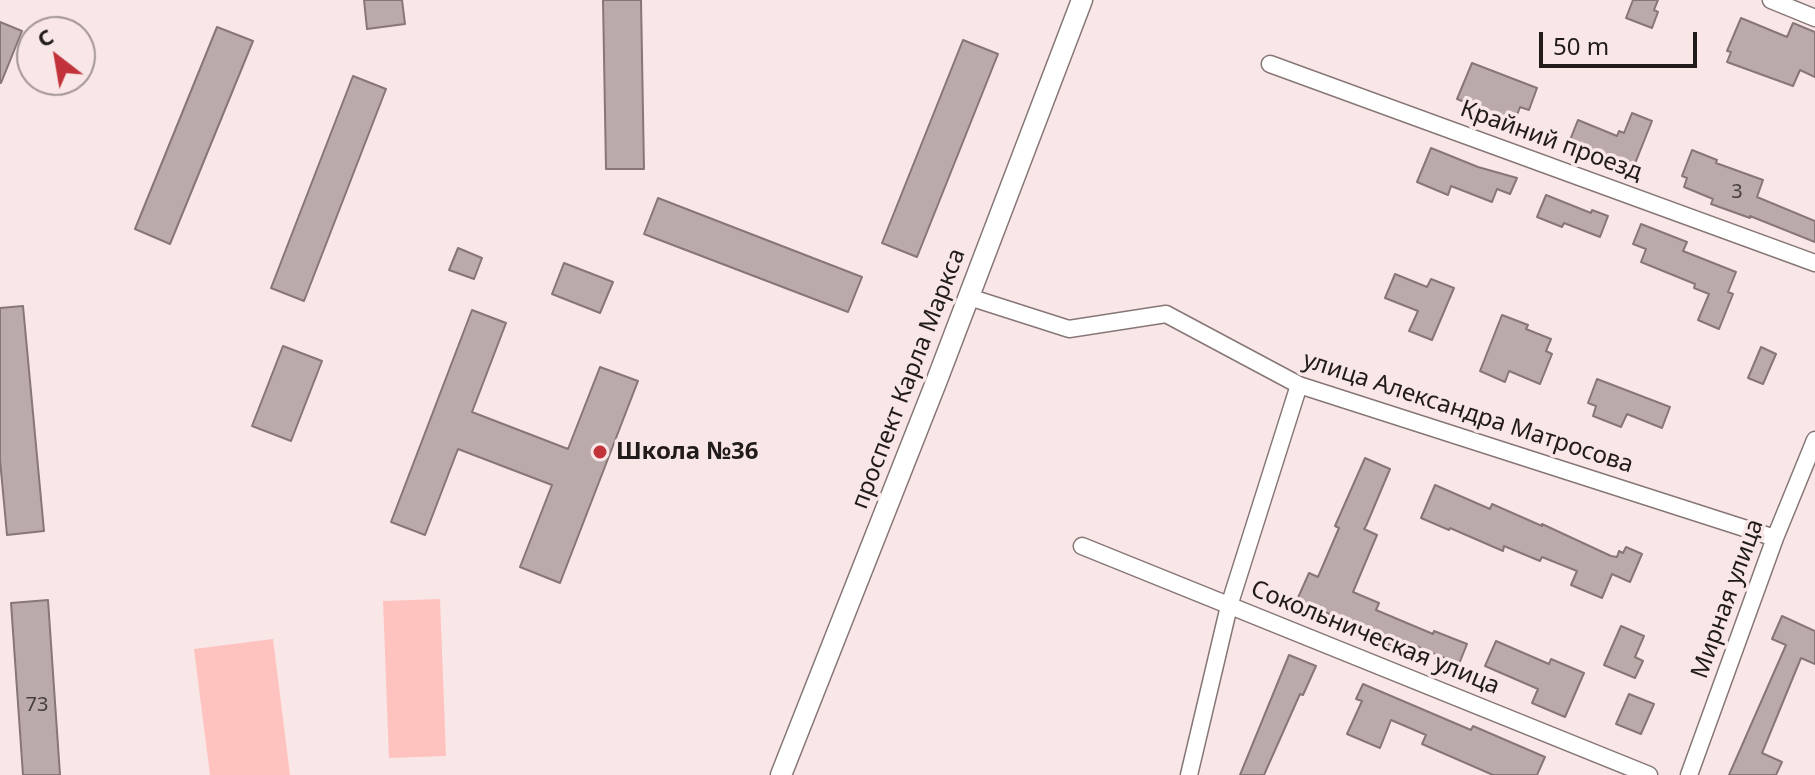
<!DOCTYPE html>
<html>
<head>
<meta charset="utf-8">
<style>
	body { margin:0 }
	#map { position:relative; width:1815px; height:775px; overflow:hidden; background:#f8e7e6; font-family:"Noto Sans",sans-serif }
	canvas { display:block }
	.north { position:absolute; left:16px; top:16px; width:80px; height:80px; box-sizing:border-box; background:#f8e7e6; border:2px solid #a29595; border-radius:50%; rotate:329deg; font-size:22px; font-weight:700; line-height:32px; text-align:center; color:#211b1b }
	.north::after { content:''; display:block; margin:auto; width:28px; height:36px; background:#c2323b; clip-path:polygon(50% 0,100% 100%,50% 72%,0 100%) }
	.scale { position:absolute; left:1539px; top:32px; width:158px; height:36px; box-sizing:border-box; border:4px solid #211b1b; border-top:0; padding-left:10px; font-size:24px; line-height:28px; white-space:nowrap; color:#211b1b; -webkit-text-stroke:6px #f8e7e6; paint-order:stroke }
</style>
</head>
<body>
<div id="map">
<canvas width="1815" height="775"></canvas>
<div class="north">С</div>
<div class="scale">50 m</div>
</div>
<script>
const g = document.querySelector('canvas').getContext('2d');
g.lineJoin = 'round';
function paint(path, color) { g.fillStyle = color; g.fill(path, 'evenodd'); }
function stroke(path, color, width, dash) { g.strokeStyle = color; g.lineWidth = width; g.lineCap = dash ? 'butt' : 'round'; g.setLineDash(dash || []); g.stroke(path); }
function write(font, color, halo, rows, align = 'center') {
  g.font = font + ' "Noto Sans",sans-serif'; g.lineWidth = 7; g.setLineDash([]); g.textBaseline = 'middle'; g.strokeStyle = halo; g.fillStyle = color; for (const [text, x, y, turn = 0] of rows) {
    g.save(); g.translate(x, y); g.rotate((+turn || 0) * Math.PI / 180); g.textAlign = isNaN(turn) ? turn : align; if (halo) g.strokeText(text, 0, 0); g.fillText(text, 0, 0); g.restore();
  }
}
paint(new Path2D(`
	M440,599L446,756L389,758L383,601Z
	M273,639L290,775H210L194,649Z`), '#fec2bf');
const building = new Path2D(`
	M364,0H402L405,24L367,29Z
	M603,0H641L644,169H606Z
	M1633,0H1658L1654,10L1658,12L1652,28L1626,18Z
	M1741,18L1787,37L1793,23L1815,32V77L1800,70L1793,86L1727,62L1731,52L1727,51Z
	M0,22L22,31L1,83H0Z
	M217,27L253,41L170,244L135,229Z
	M963,40L998,54L917,257L882,243Z
	M1472,63L1537,88L1529,110L1520,107L1512,129L1489,121L1492,113L1457,99Z
	M353,76L386,89L304,301L271,288Z
	M1632,113L1652,121L1634,166L1570,140L1578,120L1617,136L1619,131L1624,133Z
	M1431,148L1478,167L1517,178L1510,194L1497,189L1492,202L1451,186L1448,195L1417,182Z
	M1692,150L1717,160L1716,163L1763,180L1757,197L1815,221V242L1750,216V218L1711,204L1713,199L1684,187L1687,178L1682,176Z
	M1546,195L1591,213L1592,210L1608,216L1600,237L1564,223L1562,227L1537,217Z
	M658,198L862,277L848,312L644,234Z
	M1641,224L1687,242L1683,251L1736,272L1728,292L1733,294L1719,329L1698,320L1709,294L1694,288L1695,284L1641,262L1646,249L1633,244Z
	M458,248L482,258L474,279L449,270Z
	M564,263L613,282L600,313L552,294Z
	M1395,274L1427,287L1431,279L1454,288L1432,340L1409,331L1418,311L1385,298Z
	M23,306L44,531L7,535L0,460V308Z
	M472,310L506,323L472,412L568,449L600,367L638,381L560,583L520,567L552,485L458,449L425,535L391,522Z
	M1502,315L1528,325L1526,329L1551,339L1546,351L1552,354L1540,384L1509,371L1505,382L1480,371Z
	M283,346L322,361L291,441L252,426Z
	M1761,347L1776,354L1763,384L1748,378Z
	M1597,379L1670,407L1662,428L1627,414L1621,427L1593,416L1596,406L1588,403Z
	M1365,458L1390,469L1366,526L1364,529L1377,535L1353,592L1379,603L1376,610L1433,634L1434,631L1467,644L1459,664L1416,646L1415,649L1402,643L1400,649L1365,636L1364,638L1338,626L1341,619L1297,600L1309,573L1318,577L1339,528L1335,526Z
	M1435,485L1490,509L1492,504L1542,526V524L1611,556L1617,557L1619,551L1623,553L1626,547L1642,554L1630,582L1612,574L1602,598L1571,585L1577,571L1542,557L1540,561L1504,546L1503,551L1450,528L1449,530L1421,518Z
	M48,600L60,775H23L11,603Z
	M1782,616L1815,631V664L1801,658L1762,753L1782,762L1776,775H1729L1786,645L1772,639Z
	M1621,626L1644,636L1635,657L1643,661L1635,678L1604,665Z
	M1496,641L1549,664L1551,659L1584,673L1565,717L1532,703L1538,689L1485,666Z
	M1289,655L1316,666L1303,695L1300,694L1264,775H1240Z
	M1363,684L1471,730L1473,726L1545,757L1537,775H1493L1422,744L1426,735L1391,720L1380,748L1347,734L1362,701L1356,699Z
	M1629,694L1654,704L1641,734L1616,724Z`);
paint(building, '#baaaa9');
stroke(building, '#867776', 2);
const minor = new Path2D(`
	M1771,0L1815,18
	M1270,64L1815,263
	M969,297L1069,329L1166,314L1299,385L1775,538
	M1082,546L1649,775
	M1189,775L1229,606L1299,385
	M1689,775L1775,538L1815,440`);
const tertiary = new Path2D(`
	M781,775L937,380L1082,0`);
stroke(minor, '#867776', 19);
stroke(tertiary, '#867776', 23);
stroke(minor, '#fff', 16);
stroke(tertiary, '#fff', 20);
for (const [x, y, r, color] of [
	[600,452,8,"#c2323b"]
]) { const dot = new Path2D(); dot.arc(x, y, r, 0, 2 * Math.PI); g.fillStyle = color; g.fill(dot); stroke(dot, '#f8e7e6', 3); }
write('20px', '#473f3e', null, [
	["3",1737,192],
	["73",37,705]
]);
write('24px', '#211b1b', '#f8e7e6', [
	["Крайний проезд",1551,141,20],
	["проспект Карла Маркса",909,379,-69],
	["улица Александра Матросова",1468,413,18],
	["Мирная улица",1728,599,-70],
	["Сокольническая улица",1375,638,22]
]);
write('bold 24px', '#211b1b', '#f8e7e6', [
	["Школа №36",616,452]
], 'left');
</script>
</body>
</html>
